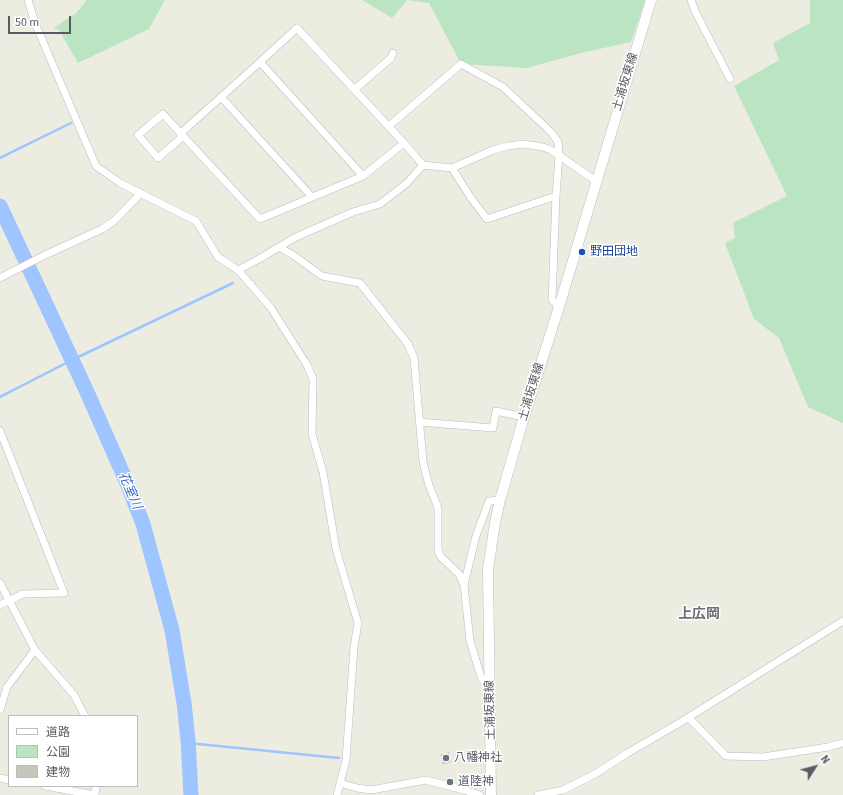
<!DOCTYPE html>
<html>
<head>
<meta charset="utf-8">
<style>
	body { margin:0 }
	#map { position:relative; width:843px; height:795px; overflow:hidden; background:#ecece0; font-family:"Source Sans 3","Noto Sans JP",sans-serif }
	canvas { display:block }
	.legend { position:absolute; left:8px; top:715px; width:130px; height:72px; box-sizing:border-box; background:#fff; border:1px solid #bdbdc0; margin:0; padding:5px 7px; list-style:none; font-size:12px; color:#595b62 }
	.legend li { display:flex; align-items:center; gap:8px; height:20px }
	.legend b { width:20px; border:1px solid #bdbdc0 }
	.north { position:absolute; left:795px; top:747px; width:40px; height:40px; -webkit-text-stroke:3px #fff; paint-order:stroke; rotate:54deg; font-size:11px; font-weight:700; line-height:16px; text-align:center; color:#595b62 }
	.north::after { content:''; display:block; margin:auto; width:14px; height:18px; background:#595b62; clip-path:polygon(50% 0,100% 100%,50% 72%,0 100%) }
	.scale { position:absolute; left:8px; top:16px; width:63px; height:18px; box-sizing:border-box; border:2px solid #595b62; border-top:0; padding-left:5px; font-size:12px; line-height:14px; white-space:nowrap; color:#595b62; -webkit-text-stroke:3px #fff; paint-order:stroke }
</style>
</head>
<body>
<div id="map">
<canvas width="843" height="795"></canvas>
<ul class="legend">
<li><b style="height:5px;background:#fff"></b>道路</li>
<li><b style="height:11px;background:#bbe5c2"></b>公園</li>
<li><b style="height:11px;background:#c7c6bd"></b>建物</li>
</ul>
<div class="north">N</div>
<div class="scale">50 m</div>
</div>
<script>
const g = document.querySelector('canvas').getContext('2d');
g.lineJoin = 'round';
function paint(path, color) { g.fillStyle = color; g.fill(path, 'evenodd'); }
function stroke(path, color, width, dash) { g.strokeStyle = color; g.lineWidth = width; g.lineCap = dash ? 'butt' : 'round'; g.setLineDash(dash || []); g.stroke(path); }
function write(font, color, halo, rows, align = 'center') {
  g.font = font + ' "Source Sans 3","Noto Sans JP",sans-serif'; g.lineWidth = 3; g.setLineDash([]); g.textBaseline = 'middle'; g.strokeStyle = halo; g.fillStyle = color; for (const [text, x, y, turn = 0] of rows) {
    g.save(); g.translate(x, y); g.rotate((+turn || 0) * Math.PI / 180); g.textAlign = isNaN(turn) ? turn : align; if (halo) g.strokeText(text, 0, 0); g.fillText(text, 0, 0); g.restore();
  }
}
paint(new Path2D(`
	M87,0H165L149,29L78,63L59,30L54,28L76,13Z
	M362,0H645L631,42L581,53L527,68L461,64L429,3L407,0L392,18Z
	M810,0H843V423L808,407L779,338L754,319L725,243L735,238L733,223L787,196L734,86L779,60L773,43L810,23Z`), '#bbe5c2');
stroke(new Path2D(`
	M0,158L71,123
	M0,397L72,360L233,283
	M188,743L339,758`), '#9ec5ff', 2.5);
stroke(new Path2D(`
	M0,206L87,392L127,483L143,524L172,630L184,703L188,740L191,795`), '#9ec5ff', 15);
const building = new Path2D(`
	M449,753L450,762L443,764L441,755Z`);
paint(building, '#c7c6bd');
stroke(building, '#d1cebe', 1);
const minor = new Path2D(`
	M28,0L35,23L96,166L120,183L196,221L218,257L238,270L271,308L307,365L313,379L312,434L323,472L336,549L358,623L354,647L346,760L337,795
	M691,0L696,13L730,79
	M260,62L181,133L180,139L158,158L138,135L163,114L260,219L363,176L404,143L297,28L260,62
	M260,62L363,176
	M355,89L391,58L393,53
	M221,97L312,197
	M389,126L461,64L503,87L551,132L558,142L559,156L556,196L552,300L559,307
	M404,143L423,165L452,168L493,150L508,146L523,144L543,147L551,150L596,181
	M452,168L471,198L487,219L556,196
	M279,247L293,255L322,276L360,283L408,344L414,358L423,462L428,482L438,508V550L441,557L459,574L464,585L470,641L482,680L491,686
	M238,270L259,259L296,237L353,212L380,204L407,183L423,165
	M0,278L45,255L102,229L114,221L141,193
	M419,422L493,428L496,411L524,417
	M0,431L64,593L23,594L0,605
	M0,583L35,650L74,695L85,716
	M464,585L476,536L489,501L500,500
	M0,710L7,687L35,650
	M689,718L726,756L763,757L828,747L843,743
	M0,778L9,780
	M340,783L357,788L371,790L426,780L464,790L480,795
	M45,786L95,795
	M95,795L96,786
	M538,795L563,790L595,774L626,754L681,722L843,621`);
const secondary = new Path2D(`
	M491,795L488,569L495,523L500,500L524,417L559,307L651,0`);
stroke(minor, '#bbbcc2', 8);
stroke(secondary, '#bbbdc5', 11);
stroke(minor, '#fff', 7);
stroke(secondary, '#fff', 10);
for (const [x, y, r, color] of [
	[582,252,4,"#1a4fb4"],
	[446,758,4,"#6b7280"],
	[450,782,4,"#6b7280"]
]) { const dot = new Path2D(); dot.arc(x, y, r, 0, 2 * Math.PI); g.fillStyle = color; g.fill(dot); stroke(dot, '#fff', 1.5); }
write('12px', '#595b62', '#fff', [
	["土浦坂東線",626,82,-73],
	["土浦坂東線",532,392,-73],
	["土浦坂東線",491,710,-91]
]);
write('12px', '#164399', '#fff', [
	["野田団地",590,252]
], 'left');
write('12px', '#5b616d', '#fff', [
	["八幡神社",454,758],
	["道陸神",458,782]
], 'left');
write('italic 13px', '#3f6ac4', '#fff', [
	["花室川",129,491,67]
]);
write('bold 14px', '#6a6d74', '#fff', [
	["上広岡",699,615]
]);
</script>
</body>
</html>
